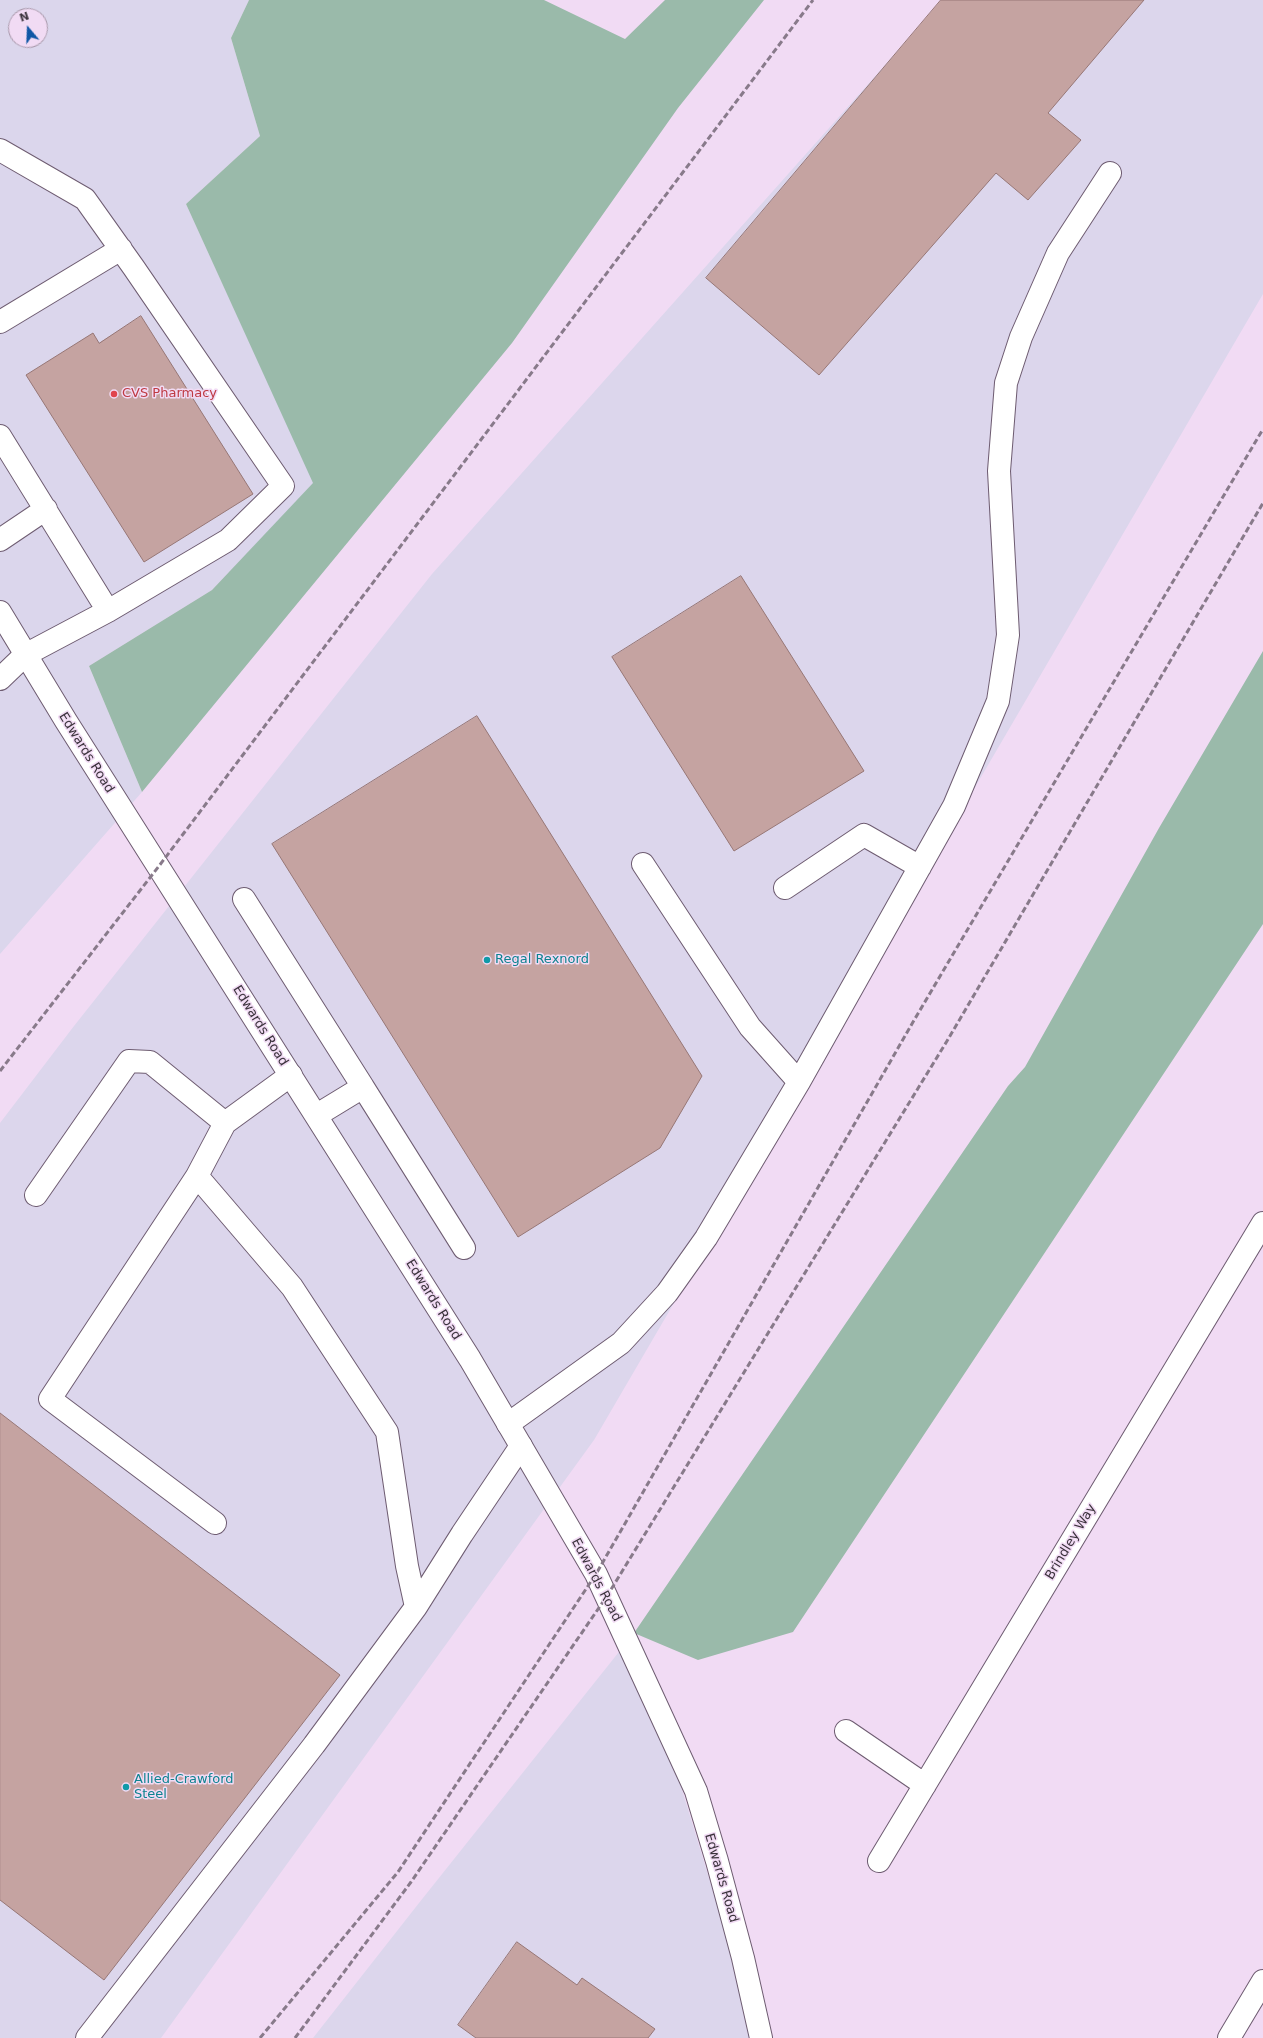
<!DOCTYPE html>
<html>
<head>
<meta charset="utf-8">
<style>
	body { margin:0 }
	#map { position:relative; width:1263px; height:2038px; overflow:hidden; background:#f1dbf4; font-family:"DejaVu Sans",sans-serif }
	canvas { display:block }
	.north { position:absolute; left:8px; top:8px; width:40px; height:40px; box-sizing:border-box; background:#f1dbf4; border:1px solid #a898aa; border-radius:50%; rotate:341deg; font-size:11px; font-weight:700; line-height:16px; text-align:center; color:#3b333c }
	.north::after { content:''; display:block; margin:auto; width:14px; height:18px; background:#1057a6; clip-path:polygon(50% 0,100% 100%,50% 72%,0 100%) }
</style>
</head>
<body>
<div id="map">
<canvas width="1263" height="2038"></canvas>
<div class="north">N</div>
</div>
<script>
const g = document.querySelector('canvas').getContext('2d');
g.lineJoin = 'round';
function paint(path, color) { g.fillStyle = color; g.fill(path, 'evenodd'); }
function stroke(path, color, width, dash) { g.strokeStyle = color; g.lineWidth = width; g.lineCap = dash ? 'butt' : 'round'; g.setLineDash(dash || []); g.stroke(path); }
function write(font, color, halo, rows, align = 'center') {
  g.font = font + ' "DejaVu Sans",sans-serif'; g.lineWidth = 3; g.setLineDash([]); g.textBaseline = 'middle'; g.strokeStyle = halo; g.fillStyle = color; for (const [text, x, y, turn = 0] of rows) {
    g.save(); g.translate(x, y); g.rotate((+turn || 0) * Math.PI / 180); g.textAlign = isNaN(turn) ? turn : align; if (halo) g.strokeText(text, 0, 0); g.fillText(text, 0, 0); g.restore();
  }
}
paint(new Path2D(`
	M0,0H249L231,38L260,136L186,204L314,483L212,590L89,666L142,792L0,954ZM16,16H40V40H16Z`), '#dbd6ec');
paint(new Path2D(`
	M943,0H1263V294L594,1440L161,2038H0V1123L74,1026L432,574Z
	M634,1633L758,2038H313L419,1903Z`), '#dcd6ec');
paint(new Path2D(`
	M249,0H544L625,39L665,0H764L678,108L512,343L142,792L89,666L212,590L313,483L186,204L260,136L231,38Z
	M1263,651V924L793,1632L698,1660L634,1633L1008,1086L1025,1067L1159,828Z`), '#9abaaa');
const building = new Path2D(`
	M941,0H1144L1048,113L1081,140L1028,200L996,173L819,375L706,278Z
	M141,316L253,494L144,562L26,375L93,333L99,343Z
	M741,576L864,771L734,851L612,657Z
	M477,716L702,1076L660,1148L518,1237L272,844Z
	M0,1413L340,1675L104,1980L0,1900Z
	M517,1942L577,1985L582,1978L655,2029L648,2038H476L458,2025Z`);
paint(building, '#c5a3a1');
stroke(building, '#977776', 1);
const minor = new Path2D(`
	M0,150L85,199L134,268L283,486L228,540L108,611L25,655L0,679
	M0,322L121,249
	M0,436L108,611
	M0,540L46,509
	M643,864L750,1027L799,1082
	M785,888L864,835L920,867
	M244,899L363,1087
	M291,1075L225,1123L197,1176L292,1287L387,1432L407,1566L416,1607L462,1534L521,1446
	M317,1115L363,1087L464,1248
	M197,1176L50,1399L215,1523
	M36,1195L129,1061L150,1062L225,1123
	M508,1424L621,1343L667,1293L706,1238L799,1082L954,806L998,701L1008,635L999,471L1006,383L1021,337L1058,253L1110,173
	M846,1731L925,1785
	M879,1861L1263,1223
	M87,2038L314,1745L416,1607
	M1229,2038L1263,1981`);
const major = new Path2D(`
	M0,612L66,721L470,1359L596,1574L696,1791L717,1861L743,1958L761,2038`);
stroke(minor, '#6e5c71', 24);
stroke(major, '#6e5c71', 24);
stroke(minor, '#fff', 22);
stroke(major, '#fff', 22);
stroke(new Path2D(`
	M0,1071L159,866L813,0
	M260,2038L398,1872L596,1574L913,1022L1263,429
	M295,2038L411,1882L607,1596L947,1041L1263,503`), '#887a8a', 3, [6, 3]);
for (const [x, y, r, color] of [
	[114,394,4,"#e0444e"],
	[487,960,4,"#0f9aa8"],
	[126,1787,4,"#0f9aa8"]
]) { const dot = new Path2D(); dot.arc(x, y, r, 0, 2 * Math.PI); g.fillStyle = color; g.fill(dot); stroke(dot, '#f1dbf4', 1.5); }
write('13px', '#be3a42', '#f1dbf4', [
	["CVS Pharmacy",122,394]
], 'left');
write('13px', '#3b333c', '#f1dbf4', [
	["Edwards Road",86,753,58],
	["Edwards Road",260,1026,58],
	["Edwards Road",433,1300,58],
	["Brindley Way",1071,1542,-59],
	["Edwards Road",596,1580,62],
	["Edwards Road",721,1878,74]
]);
write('13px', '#0d838f', '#f1dbf4', [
	["Regal Rexnord",495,960],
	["Allied-Crawford",134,1780],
	["Steel",134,1795]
], 'left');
</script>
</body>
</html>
